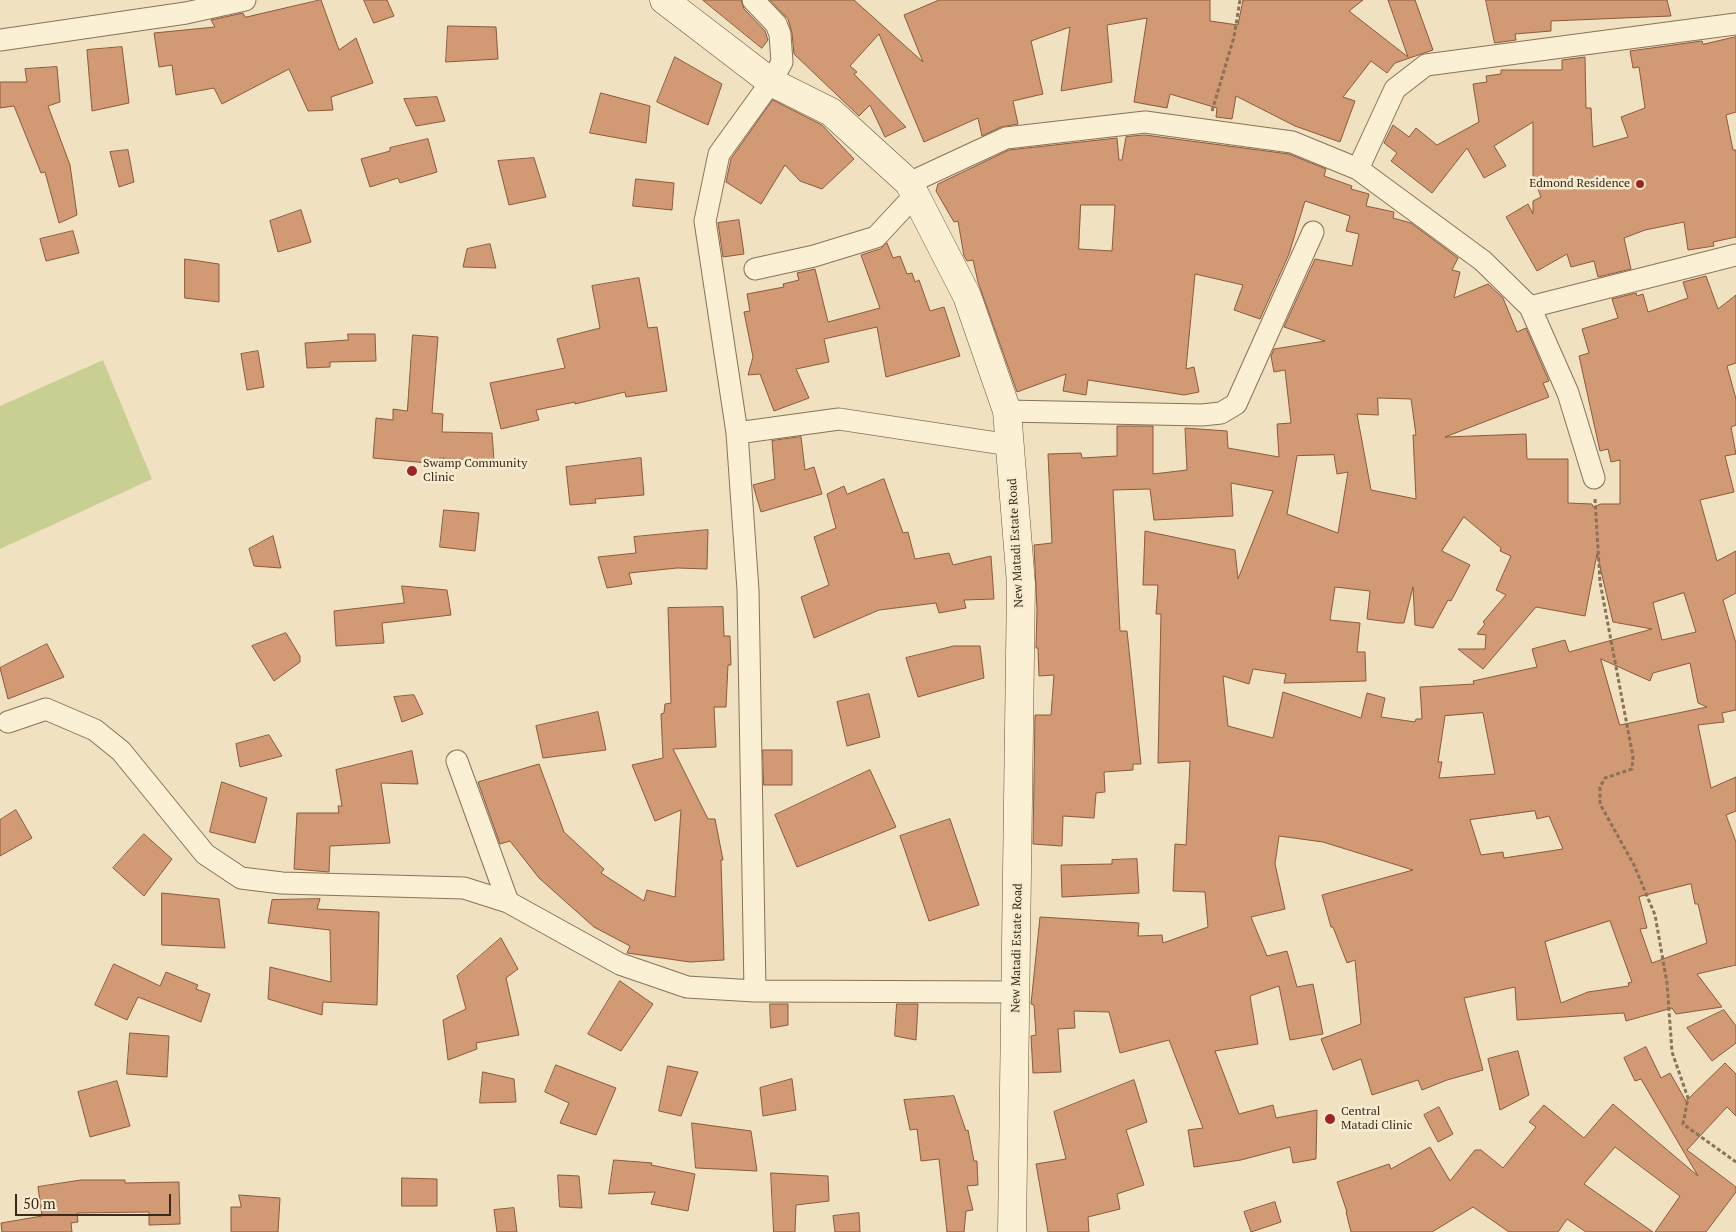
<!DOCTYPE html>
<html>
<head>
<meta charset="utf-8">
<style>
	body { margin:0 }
	#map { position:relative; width:1736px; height:1232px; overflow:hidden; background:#f0e1c0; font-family:"PT Serif",serif }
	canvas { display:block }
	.scale { position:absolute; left:15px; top:1194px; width:156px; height:22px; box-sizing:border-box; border:2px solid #392a1c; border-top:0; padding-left:6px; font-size:15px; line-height:18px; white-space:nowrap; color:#392a1c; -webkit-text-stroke:4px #f7ebd0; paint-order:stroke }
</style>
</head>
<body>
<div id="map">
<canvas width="1736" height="1232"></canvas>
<div class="scale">50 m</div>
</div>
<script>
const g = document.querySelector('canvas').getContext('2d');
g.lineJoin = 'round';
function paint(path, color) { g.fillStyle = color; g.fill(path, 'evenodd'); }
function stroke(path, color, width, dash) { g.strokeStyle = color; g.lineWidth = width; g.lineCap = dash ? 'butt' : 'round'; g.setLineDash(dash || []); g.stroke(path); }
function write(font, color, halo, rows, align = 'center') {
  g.font = font + ' "PT Serif",serif'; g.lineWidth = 5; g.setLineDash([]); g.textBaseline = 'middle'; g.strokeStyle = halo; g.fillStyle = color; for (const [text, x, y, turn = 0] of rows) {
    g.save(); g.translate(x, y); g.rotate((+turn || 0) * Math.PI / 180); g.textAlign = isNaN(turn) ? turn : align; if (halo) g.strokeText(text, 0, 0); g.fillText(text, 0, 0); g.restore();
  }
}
paint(new Path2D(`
	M103,360L152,479L0,549V406Z`), '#c9cf93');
const building = new Path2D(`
	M321,0L339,50L356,38L373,83L331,97L333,110L308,111L289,69L222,104L214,88L176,95L172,65L159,67L154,33L215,27L211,20L243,13L245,17Z
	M364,0H387L394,16L374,23Z
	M703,0H741L744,9L765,31L768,40L762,48Z
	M770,0H854L923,62L904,15L939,0H1210V21L1238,25L1243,0H1363L1349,11L1408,57L1388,0H1415L1433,50L1395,63L1387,73L1371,61L1343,97L1355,101L1340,142L1295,126L1236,96L1232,119L1216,117L1217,108L1170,94L1167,108L1134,102L1147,18L1107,25L1112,82L1061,91L1070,27L1031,41L1043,94L1013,101L1018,124L1001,127L982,136L978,118L924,142L879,34L850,66L857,72L854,74L906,127L885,137L870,105L859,116L794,54L792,33L788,19Z
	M1486,0H1667L1671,16L1551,21V31L1515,34L1516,40L1495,43Z
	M448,26L496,27L498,59L446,62Z
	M1736,37V112L1726,115L1733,150H1736V237L1713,242L1714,246L1688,250L1684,222L1645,230L1624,238L1631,269L1598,277L1594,261L1571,267L1567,254L1537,271L1506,217L1528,204L1533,214V201L1541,197L1533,175V122L1494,146L1506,166L1484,178L1467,148L1432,193L1391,161L1397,153L1384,143L1393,125L1409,137L1416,128L1437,145L1479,122L1473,84L1487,82L1486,76L1501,74V70H1562V60L1585,57L1586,108H1591L1593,147L1628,137L1621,117L1645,108L1639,67L1633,68L1630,51L1702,41L1703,44Z
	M122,47L129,103L92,111L87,50Z
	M675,57L722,84L708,125L657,102Z
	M57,67L60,102L48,106L70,165L77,215L59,223L45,172L41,173L14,106L0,108V82H27L25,69Z
	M601,93L650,106L646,143L590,133Z
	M437,97L445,121L416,126L404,99Z
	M773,100L822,125L854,159L822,189L800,181L785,165L761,204L726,182L731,159Z
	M1145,135L1289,154L1326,169L1324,176L1352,186L1351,189L1369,194L1366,206L1394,212L1393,218L1411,223L1458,258L1452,270L1460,272L1454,298L1488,284L1503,298L1517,332L1526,328L1549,381L1543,383L1549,397L1445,437L1526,434L1527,459H1568V503L1592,504L1593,507L1601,504H1620V460L1611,462L1608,449L1600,451L1579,356L1589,353L1582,329L1618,318L1612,299L1636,293L1637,296L1643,294L1648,312L1688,298L1683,282L1706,276L1718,309L1736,295V363L1727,366L1736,399V425L1731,427L1736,454L1725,456L1734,492L1700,500L1717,561L1736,551V593L1723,600L1736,643V710L1722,713L1724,722L1698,725L1711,788L1736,777V811L1726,815L1736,842V965L1697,974L1722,1007L1676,1014L1672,1008L1626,1021L1624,1013L1517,1020L1515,987L1464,998L1483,1070L1447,1080L1422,1090L1418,1080L1372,1095L1361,1059L1333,1070L1321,1039L1361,1024L1355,960L1347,963L1333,927H1331L1322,895L1413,870L1323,842L1279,836L1275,864L1285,909L1251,917L1267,956L1287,951L1297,987L1313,984L1323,1034L1290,1040L1279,986L1250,996L1258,1044L1215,1051L1239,1114L1273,1105L1276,1118L1317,1110L1316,1159L1293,1163L1290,1147L1241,1160L1194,1167L1188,1130L1203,1128L1169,1040L1120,1053L1109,1012L1074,1011L1075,1028L1058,1029L1061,1072L1033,1073L1031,1036L1036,1035L1034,1005L1031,1004L1040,917L1139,923L1138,936L1162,935L1163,943L1208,927L1205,892L1173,891L1175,844L1186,845L1190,761L1158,763L1161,614H1156L1158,585H1143L1145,531L1235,550L1238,579L1273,491L1231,483L1233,516L1154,520L1150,489L1113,490L1120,631H1127L1141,764H1133V770L1104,772L1105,792L1096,793L1094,818L1063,816L1062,846L1033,844L1035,715H1051L1054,675L1039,676L1038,648H1036L1037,609L1034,545L1052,543L1048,454L1081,453L1082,458L1117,456V426H1153V474L1187,470L1185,428L1227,431L1228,448L1279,457L1277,424L1291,423L1285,370L1274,372L1271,356L1274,349L1325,341L1284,327L1315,259L1352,266L1359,234L1346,231L1350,216L1305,201L1289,254L1260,319L1234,310L1243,285L1195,274L1186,369L1194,367L1199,392L1184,395L1088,380L1086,395L1063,391L1066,374L1017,392L978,282L973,260L967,261L964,256L958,221L954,222L936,191L938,184L1009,150L1117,138L1119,160H1122L1126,137ZM1081,205H1115L1112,251L1079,249ZM1378,398L1411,399L1416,435H1413L1416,499L1371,490L1357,414L1378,415ZM1334,455L1337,474L1348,472L1338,533L1287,514L1297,456ZM1464,517L1501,548L1500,551L1511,556L1496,590L1506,595L1483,622L1485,624L1477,634L1486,635L1485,649H1458L1483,669L1536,607L1585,616L1597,554L1613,622L1652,629L1569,652L1565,640L1532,649L1537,667L1473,681L1474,684L1420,687L1422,719H1416L1415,722L1381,717L1385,698L1367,693L1361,718L1283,692L1273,738L1228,726L1223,676L1249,684L1253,669L1286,674L1284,683L1366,681L1365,652H1357L1360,623L1330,620L1335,587L1370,591L1367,619L1397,623H1404L1413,587L1415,625L1433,628L1448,600L1451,601L1470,565L1442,551ZM1684,593L1696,632L1662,640L1653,603ZM1601,659L1650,681L1653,673L1690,663L1698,703L1707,707L1620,725ZM1483,713L1495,774L1439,778L1442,762H1438L1445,716ZM1535,811L1537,819L1549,816L1563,849L1504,858L1503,852L1481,855L1470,820ZM1691,884L1695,904H1698L1707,943L1652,963L1640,929L1647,928L1639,897ZM1610,921L1632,982L1628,983L1629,986L1588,992L1561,1003L1545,942Z
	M428,139L437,172L400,183L398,178L370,187L361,159L390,151V148Z
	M128,150L134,182L119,187L110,152Z
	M534,158L546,197L509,205L498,161Z
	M636,179L674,183L672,210L633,206Z
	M301,210L311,242L278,252L270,221Z
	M739,220L744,254L723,257L718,223Z
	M73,231L79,253L46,261L40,239Z
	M887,243L893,258L900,256L907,274L912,273L915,282L919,280L930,311L944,307L960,356L886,377L877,327L824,339L829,362L796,369L809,398L774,411L760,374L748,375L753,357L744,312L750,311L747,294L784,287L783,284L799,280L797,273L815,269L828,322L880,308L861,255L880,249Z
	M490,244L496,268L463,267L467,249Z
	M185,259L219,264V302L185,298Z
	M639,278L648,328L657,327L667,391L626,397L625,392L575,404V402L536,410L539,420L501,429L490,383L565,368L557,339L600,328L592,286Z
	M348,334H375L376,361L330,362V367L307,368L305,343L348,340Z
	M413,335L438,337L432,413L443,414L442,432L492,433L494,461L439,458V464L373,458L376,418L393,420V409L407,411Z
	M258,351L264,387L247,390L241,354Z
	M801,437L805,470L814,467L822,494L761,512L753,485L775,479L772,441Z
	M641,458L644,495L595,499L596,503L570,505L566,467Z
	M884,479L903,533L908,532L915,559L949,553L953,565L991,556L994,599L964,600L966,608L939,613L936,603L879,610L814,638L801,597L829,585L814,537L836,528L827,494L844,486L847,494Z
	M444,510L479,513L475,551L440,547Z
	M708,530L707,569L677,568L629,573L632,584L607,588L598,557L636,553L634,537Z
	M273,536L281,568L254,566L249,549Z
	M402,586L447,590L451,615L382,623L384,643L336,646L334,611L404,603Z
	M723,607L724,636H730L731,665H728L726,707H714L716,747L673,749L708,819H715L723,860H721L724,960L690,962L627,953L630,946L594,927L539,878L510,841L500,844L478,782L539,764L564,832L604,869L601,873L644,901L647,890L675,897L681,810L655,821L632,765L663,758L661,714L664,713L665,704L671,703L668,608Z
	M286,633L300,656V662L274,681L252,646Z
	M47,644L64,677L8,699L0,668Z
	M954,646H980L984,678L918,697L906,658Z
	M869,694L880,737L847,746L837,702Z
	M414,695L423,714L402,722L394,697Z
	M598,712L606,750L543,758L536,726Z
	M269,735L282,756L240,767L236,744Z
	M763,750H792V785H764Z
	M412,751L418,784L381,783L390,843L330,846L329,872L294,869L297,813H339L338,806H342L336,770Z
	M870,770L896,827L797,867L775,815Z
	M222,782L267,798L255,843L210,832Z
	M16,810L32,838L0,856V820Z
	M950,819L979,905L929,921L900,836Z
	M144,834L172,859L144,896L113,868Z
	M1137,859L1139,893L1062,897L1061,865L1112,864V860Z
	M162,893L219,899L225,948L162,945Z
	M320,899L317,909L379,912L377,1005L323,1002L322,1015L268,999L270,967L331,982L330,930L268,923L272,900Z
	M501,938L518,969L506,978L519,1035L476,1043L477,1049L448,1060L443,1020L466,1009L457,976Z
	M114,964L160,986L166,972L198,985L196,989L210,994L201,1022L138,997L127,1020L95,1005Z
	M620,981L653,1004L621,1051L588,1034Z
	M770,1004H788V1025L771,1028Z
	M897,1004H918L916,1040L895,1036Z
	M1724,1010L1736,1026V1043L1712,1061L1687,1028Z
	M130,1033L169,1036L167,1077L127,1074Z
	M1646,1047L1661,1078L1670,1073L1686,1101L1725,1063L1736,1074V1116L1727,1107L1687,1150L1736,1187V1192L1706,1232H1655L1680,1196L1615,1147L1584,1184L1653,1232H1586L1567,1219L1558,1232H1509L1473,1207L1432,1232H1351L1346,1212H1347L1337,1182L1389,1164L1391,1169L1430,1147L1450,1181L1475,1150H1481L1503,1168L1536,1127L1529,1122L1544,1105L1584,1138L1613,1104L1698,1176L1641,1079L1635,1081L1624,1058Z
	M1518,1051L1529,1095L1500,1110L1488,1059Z
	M556,1065L616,1088L596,1135L560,1123L569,1103L545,1092Z
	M668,1066L698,1072L681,1116L659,1111Z
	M483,1072L514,1079L516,1102L480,1103Z
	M792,1079L796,1110L763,1116L760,1088Z
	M1134,1080L1147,1122L1126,1130L1144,1185L1117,1194L1120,1209L1088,1217L1089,1232H1048L1036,1164L1066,1159L1054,1112Z
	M117,1081L130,1126L90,1137L78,1092Z
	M954,1096L966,1131L968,1130L974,1161H977L978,1185L967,1186L973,1210L966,1211L964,1232H947L939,1159L921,1161L917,1129L910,1130L904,1100Z
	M1439,1107L1453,1134L1438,1142L1424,1115Z
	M692,1123L751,1131L757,1171L696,1168Z
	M614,1160L652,1163L651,1165L695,1174L688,1211L651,1204L655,1192L609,1194Z
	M771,1173L828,1176L829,1201L796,1205L795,1232H774Z
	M558,1175L579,1176L582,1208L560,1207Z
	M402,1178L437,1179V1206H402Z
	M81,1180H125V1183L179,1182L180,1224L149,1225V1212L77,1213L78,1222L71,1223L72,1232H2L1,1223L42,1216L38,1187Z
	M239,1195L280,1198L278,1232H231V1207H241Z
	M1275,1202L1281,1222L1251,1232L1244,1212Z
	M514,1208L517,1232H497L494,1210Z
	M859,1213L860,1232H835L833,1216Z`);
paint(building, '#d19974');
stroke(building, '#8b5a3b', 1);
const street = new Path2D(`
	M753,0L776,24L780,34L782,62L771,82L719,154L705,221L737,433L748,590L755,991
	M0,40L186,13L245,0
	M1358,169L1395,89L1426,65L1736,24
	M909,183L1006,138L1145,122L1292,142L1358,169L1483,261L1530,307L1568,393L1594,478
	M755,269L814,256L876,237L915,195
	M1530,307L1736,255
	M1007,411L1202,415L1221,413L1236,404L1313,232
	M737,433L839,419L1010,445
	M8,722L46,709L95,730L121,751L205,854L241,878L282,883L464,888L508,902L620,964L687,987L755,991L1016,992
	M457,761L508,902`);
const secondary = new Path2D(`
	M664,0L771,82L831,112L909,183L967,296L1007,411L1021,584L1012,1232`);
stroke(street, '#8a7257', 23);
stroke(secondary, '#6c533a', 29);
stroke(new Path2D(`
	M1212,111L1234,37L1240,0
	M1595,499L1600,582L1633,757L1632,769L1605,778L1600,787V804L1634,865L1655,915L1667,983L1672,1052L1688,1098L1683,1124L1736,1162`), '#8a7257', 3, [4, 2.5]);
stroke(street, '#fbefd4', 21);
stroke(secondary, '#fbefd4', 28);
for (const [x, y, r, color] of [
	[1640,184,5,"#9d2326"],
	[412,471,6,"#9d2326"],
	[1330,1119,6,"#9d2326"]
]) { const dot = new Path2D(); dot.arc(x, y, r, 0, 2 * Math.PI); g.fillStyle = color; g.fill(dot); stroke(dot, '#f7ebd0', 2); }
write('12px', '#392a1c', '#f7ebd0', [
	["Edmond Residence",1630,184,"right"],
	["Swamp Community",423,464],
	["Clinic",423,478],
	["Central",1341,1112],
	["Matadi Clinic",1341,1126]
], 'left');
write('12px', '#392a1c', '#f7ebd0', [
	["New Matadi Estate Road",1016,543,-93],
	["New Matadi Estate Road",1017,948,-89]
]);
</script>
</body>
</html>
